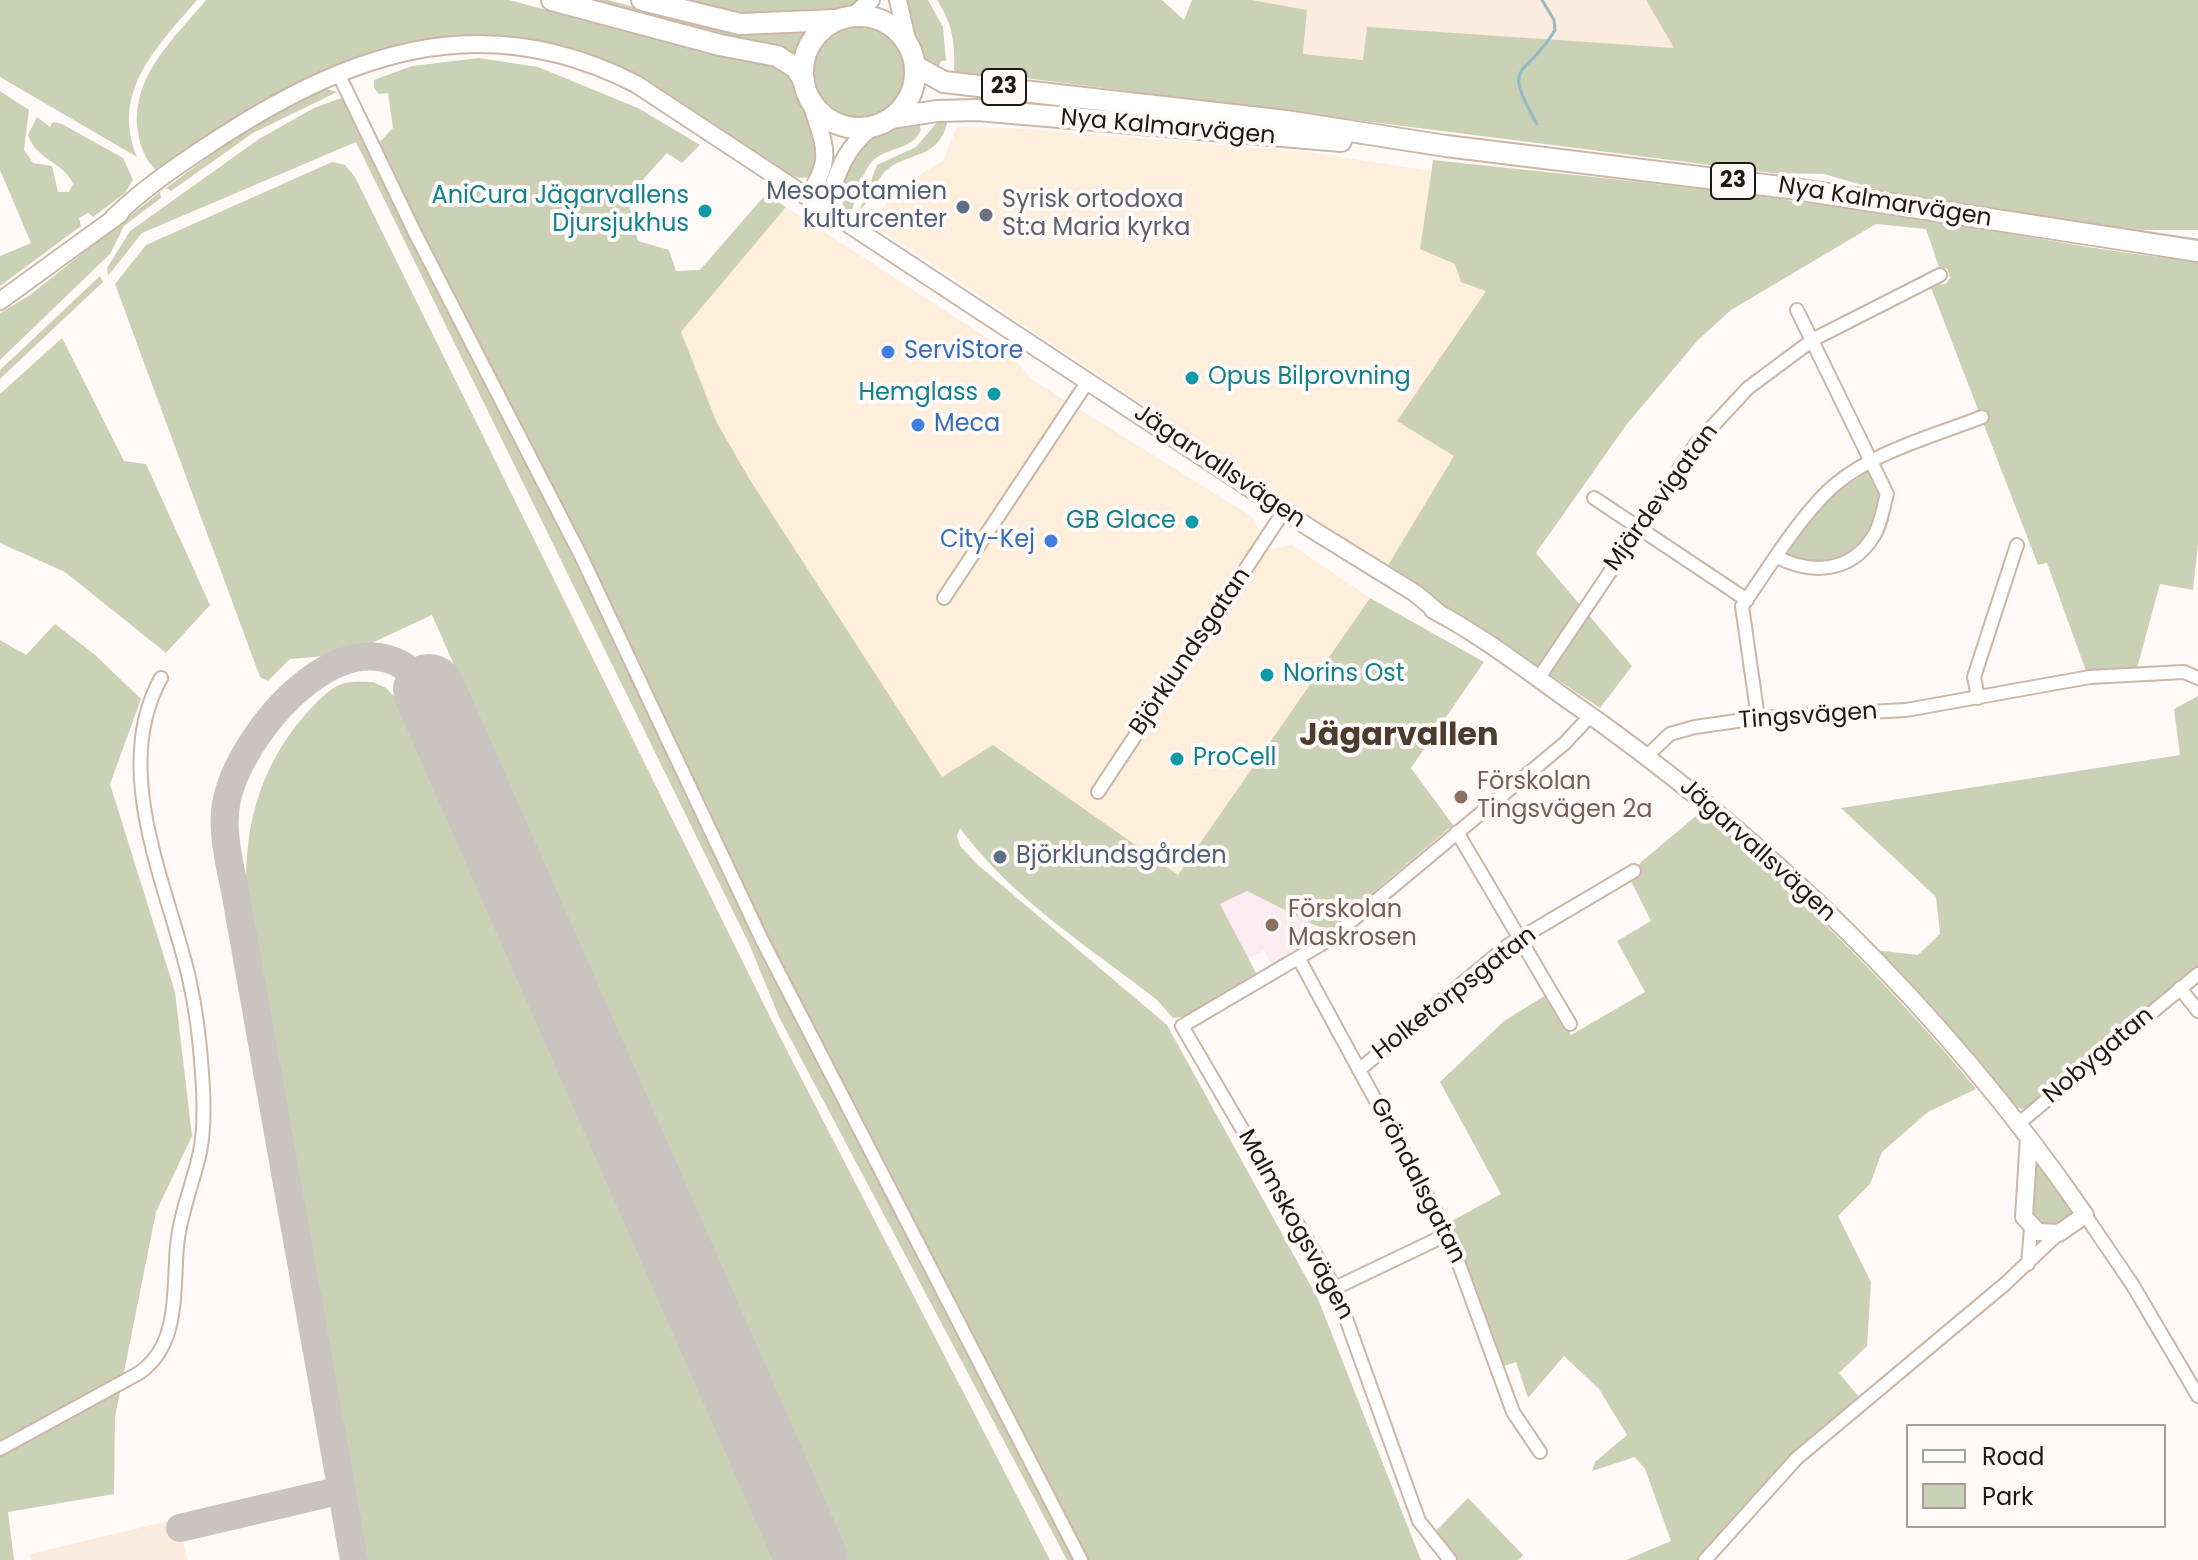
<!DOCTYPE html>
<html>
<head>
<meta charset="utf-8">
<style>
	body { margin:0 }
	#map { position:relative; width:2198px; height:1560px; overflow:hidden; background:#fffaf7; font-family:Poppins,sans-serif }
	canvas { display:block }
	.legend { position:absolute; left:1906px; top:1424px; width:260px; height:104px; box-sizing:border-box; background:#fffaf7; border:2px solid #a6a09c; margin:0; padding:10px 14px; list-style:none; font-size:24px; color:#201813 }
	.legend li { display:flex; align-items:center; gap:16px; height:40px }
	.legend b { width:40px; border:2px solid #a6a09c }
</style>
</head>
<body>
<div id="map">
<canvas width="2198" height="1560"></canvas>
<ul class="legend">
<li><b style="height:10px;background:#fff"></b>Road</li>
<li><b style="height:22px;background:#cbd1b4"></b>Park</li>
</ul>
</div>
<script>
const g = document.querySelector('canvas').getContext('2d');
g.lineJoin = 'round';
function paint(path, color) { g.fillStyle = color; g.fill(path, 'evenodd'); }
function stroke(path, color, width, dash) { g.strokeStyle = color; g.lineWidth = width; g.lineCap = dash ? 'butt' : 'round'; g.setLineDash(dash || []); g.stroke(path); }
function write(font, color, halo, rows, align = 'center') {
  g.font = font + ' Poppins,sans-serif'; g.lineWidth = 8; g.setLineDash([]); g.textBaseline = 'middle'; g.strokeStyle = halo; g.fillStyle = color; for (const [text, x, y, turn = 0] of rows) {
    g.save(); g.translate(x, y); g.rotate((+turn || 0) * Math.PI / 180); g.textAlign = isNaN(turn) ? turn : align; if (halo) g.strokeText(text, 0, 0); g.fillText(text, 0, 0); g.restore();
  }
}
paint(new Path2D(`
	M1252,0H1646L1675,48L1367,28L1364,60L1303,54L1307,10Z
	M178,1519L187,1560H31L29,1554Z`), '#fcebdf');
paint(new Path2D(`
	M957,127L1013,128L1308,152L1431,171L1420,249L1455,264L1486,290L1398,421L1455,455L1387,567L872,224L895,190L943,161Z
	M786,207L1010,353L1031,379L1251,516L1260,531L1257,537L1271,549L1292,545L1370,598L1178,875L942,778L750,480L717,423L681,332Z`), '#feeedc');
paint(new Path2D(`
	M1247,891L1327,931L1272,965L1264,950L1248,959L1220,904Z`), '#fcecf1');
paint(new Path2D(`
	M0,0H197C158,46 110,91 137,157L0,77Z
	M206,0H509L686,47L775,64L795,83L820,157L811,177L799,178L780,170C716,128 653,80 582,52C432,0 281,84 164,169L156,170C145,160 140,146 138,132C130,77 174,39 206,0Z
	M592,0H608C679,19 736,36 810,33L798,57L781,48L709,33Z
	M686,0H864C831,32 726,11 686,0Z
	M903,0H928L943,27L946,61H941L936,71L920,54Z
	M937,0H1162L1184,20L1192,0H1252L1307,10L1303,54L1363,60L1367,27L1674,48L1646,0H2198V230H2142L2112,226L1879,190L1824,174L1773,173L1009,76L954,75C955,45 954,26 937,0Z
	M814 73a45 45 0 1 1 90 0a45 45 0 1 1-90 0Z
	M479,58L538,67L638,108L700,145L682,163L667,153L627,197L638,241L669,250L676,271L700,270L766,194L786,207L681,332L717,423L750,480L942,777L993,745L1178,875L1370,598L1484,662L1411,768L1453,825L1327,931L1247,891L1220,904L1257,975L1182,1017L1173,1018L1157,1000C1089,947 1011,898 960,828L957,836L960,846L978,865L1167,1025L1318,1299L1421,1560H1088L768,943L379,143L393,128L388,93L379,94L374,88V80L412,66Z
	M324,88L337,92L253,133L171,191L166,188L261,118Z
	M0,91L29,110L24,150L33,163L52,166L58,192H69L73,184C64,162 36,160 28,135L37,117L50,127L53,122L62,124L123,158L133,180L125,193L93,217L88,213L79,218L81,226L0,286V256L31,243L0,170Z
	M344,97L659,731L757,942L1076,1560H1067L779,1017L750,946L356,142L142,233L108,276L107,268L130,231L259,139L314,108Z
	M948,119C940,163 904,150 883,174C874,184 870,203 860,209L877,165L916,147L939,120Z
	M919,122L921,130C911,152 884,146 870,164C859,178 857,201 849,217C831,194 847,152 871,136C885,127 903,125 919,122Z
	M1433,160C1596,177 1760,194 1922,219C2014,233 2105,253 2198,261V544L2193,590L2160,584L2137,668L2086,671L2047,563L2038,565L1930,285L1946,284L1950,278L1947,269L1939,267L1926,229L1876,224L1731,310L1698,340L1627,424L1536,553L1632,666L1600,708L1387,567L1454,456L1397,421L1486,291L1461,282L1455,264L1420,249Z
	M332,162L345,165L355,177L780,1037L1050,1560H848L432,615L348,654L290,659L268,681L260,677L115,284L146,245Z
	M160,192L161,198L124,226L110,254L0,360V313L30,295Z
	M100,276L103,282L0,379V370Z
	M62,338L124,461L146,464L210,605L166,653L65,572L0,543V394Z
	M1869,471L1882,496C1874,525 1858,563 1823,564C1811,565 1797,558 1785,555L1828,497Z
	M55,624L94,654L141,699L110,784L175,992L192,1136L156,1212L115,1417L114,1494L8,1512L14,1560H0V640L26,655Z
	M373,682L386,688L400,703L778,1560H364L247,905C242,834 257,771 304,716C313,706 329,688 342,684C351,681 363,682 373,682Z
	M2198,696V968L2033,1105L2022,1109L2012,1105L1875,950L1918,955L1940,934L1936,897L1841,808L2180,755L2174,709Z
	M1702,811C1800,897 1893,987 1976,1089L1928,1112L1882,1152L1870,1184L1838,1216L1871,1282L1867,1346L1839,1373L1860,1398L1776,1472L1699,1560H1626L1671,1541L1645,1469L1635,1457L1592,1471L1595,1462L1627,1435L1599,1389L1564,1356L1528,1398L1516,1362L1504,1366L1450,1222L1501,1194L1440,1082L1504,1021L1546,995L1571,1035L1645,992L1617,941L1651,921L1630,879L1641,862Z
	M2036,1159L2071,1207V1218L2051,1230L2031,1220Z
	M1468,1498L1523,1555L1519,1560H1456L1433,1534Z`), '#cbd1b4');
stroke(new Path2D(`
	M1537,124C1500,60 1526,79 1555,30L1554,20L1542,0`), '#92bbc4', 3);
stroke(new Path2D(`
	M180,1528L342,1490
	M354,1560L238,908C233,874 219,833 227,799C244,725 359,595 429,690`), '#cac4c1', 28);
stroke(new Path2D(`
	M429,690L812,1560`), '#cac4c1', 72);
const minor = new Path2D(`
	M338,73L414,231L581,556L762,940L1081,1560
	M1594,498L1747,600
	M1777,557C1812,575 1851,572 1873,537C1881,526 1883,507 1887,494L1797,310
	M944,598L1088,381
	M1538,679L1696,444L1748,388L1814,339L1940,275
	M1978,698L1974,677L2017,545
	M1758,718L1742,606C1769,568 1794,525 1827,492C1867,453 1931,437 1982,417
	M1647,756L1670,734L1695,727L1758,718L1906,710L2090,677L2184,672L2198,678
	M1098,792L1284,511
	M1457,832L1570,1024
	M1299,959L1448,1234L1513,1412L1540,1452
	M2180,988L2198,1011
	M1359,1070L1507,946L1634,871
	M2018,1124L2198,974
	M2085,1215L2132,1284L2198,1396
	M2028,1264L2031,1228
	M1335,1288L1448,1234
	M0,1449L139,1373C180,1345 173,1291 177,1246C180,1213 193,1184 200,1152C205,1127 204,1099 202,1073C200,1041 196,1009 189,978C167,884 110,770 161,678
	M1450,1560L1419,1521L1335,1288L1182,1026L1330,939L1565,743L1591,715
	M1705,1560L1797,1458L2005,1284L2059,1233`);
const tertiary = new Path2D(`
	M898,0L908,44
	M853,16L871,0
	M808,196C836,155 822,143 810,99
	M826,208C837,174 844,147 874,126
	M113,218C142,190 171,170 204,148C343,55 478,3 636,84L1313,530L1415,593L1439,613
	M0,301L120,214
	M1433,610C1479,634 1522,667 1564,697C1766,836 1945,1012 2085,1215L2059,1233L2038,1232L2024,1217L2029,1138`);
const primary = new Path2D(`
	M552,0L720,45L777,56L796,68L804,81
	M642,0L740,24L836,20
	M803 72a56 56 0 1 1 112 0a56 56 0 1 1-112 0Z
	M915,66L944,82L1286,121L1446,146L1789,188L2198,251
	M891,118L937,111L977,110L1341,141`);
stroke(minor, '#cbb7a7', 16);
stroke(tertiary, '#cbb7a7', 20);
stroke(primary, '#cbb7a7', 24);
stroke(minor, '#fff', 12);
stroke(tertiary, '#fff', 16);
stroke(primary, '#fff', 20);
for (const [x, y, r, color] of [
	[963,207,8,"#5c6f8a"],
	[705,211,8,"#0f9aa8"],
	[986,215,8,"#6b7280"],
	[888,352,8,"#3f7fe0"],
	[1192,378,8,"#0f9aa8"],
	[994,394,8,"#0f9aa8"],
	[918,425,8,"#3f7fe0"],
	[1192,522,8,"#0f9aa8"],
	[1051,541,8,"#3f7fe0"],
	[1267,675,8,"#0f9aa8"],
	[1177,759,8,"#0f9aa8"],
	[1461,797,8,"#8d6e63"],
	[1000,857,8,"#5c6f8a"],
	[1272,925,8,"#8d6e63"]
]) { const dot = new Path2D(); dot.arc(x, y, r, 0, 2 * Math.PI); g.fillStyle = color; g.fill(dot); stroke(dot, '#fffaf7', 3); }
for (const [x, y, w] of [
	[1004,87,44],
	[1733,181,44]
]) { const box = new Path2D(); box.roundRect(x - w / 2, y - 18, w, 36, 6); g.fillStyle = '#fffaf7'; g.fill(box); stroke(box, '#201813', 2); }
write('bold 22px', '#201813', null, [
	["23",1004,87],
	["23",1733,181]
]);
write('24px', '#201813', '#fffaf7', [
	["Nya Kalmarvägen",1168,128,5],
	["Nya Kalmarvägen",1885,203,9],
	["Jägarvallsvägen",1219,467,34],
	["Mjärdevigatan",1662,498,-54],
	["Björklundsgatan",1191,652,-56],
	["Tingsvägen",1808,717,-4],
	["Jägarvallsvägen",1757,851,42],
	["Holketorpsgatan",1455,994,-38],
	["Nobygatan",2099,1056,-40],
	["Gröndalsgatan",1417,1181,63],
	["Malmskogsvägen",1295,1225,61]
]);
write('24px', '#4e5e75', '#fffaf7', [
	["Mesopotamien",947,193],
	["kulturcenter",947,221],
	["Björklundsgården",1016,857,"left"]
], 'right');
write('24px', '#0d838f', '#fffaf7', [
	["AniCura Jägarvallens",689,197],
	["Djursjukhus",689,225],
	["Opus Bilprovning",1208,378,"left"],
	["Hemglass",978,394],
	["GB Glace",1176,522],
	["Norins Ost",1283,675,"left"],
	["ProCell",1193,759,"left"]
], 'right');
write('24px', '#5b616d', '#fffaf7', [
	["Syrisk ortodoxa",1002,201],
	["St:a Maria kyrka",1002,229]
], 'left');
write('24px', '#366cbe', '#fffaf7', [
	["ServiStore",904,352],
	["Meca",934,425],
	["City-Kej",1035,541,"right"]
], 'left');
write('24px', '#785e54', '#fffaf7', [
	["Förskolan",1477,783],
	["Tingsvägen 2a",1477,811],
	["Förskolan",1288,911],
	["Maskrosen",1288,939]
], 'left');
write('bold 32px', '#4c3c2f', '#fffaf7', [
	["Jägarvallen",1399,737]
]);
</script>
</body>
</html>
